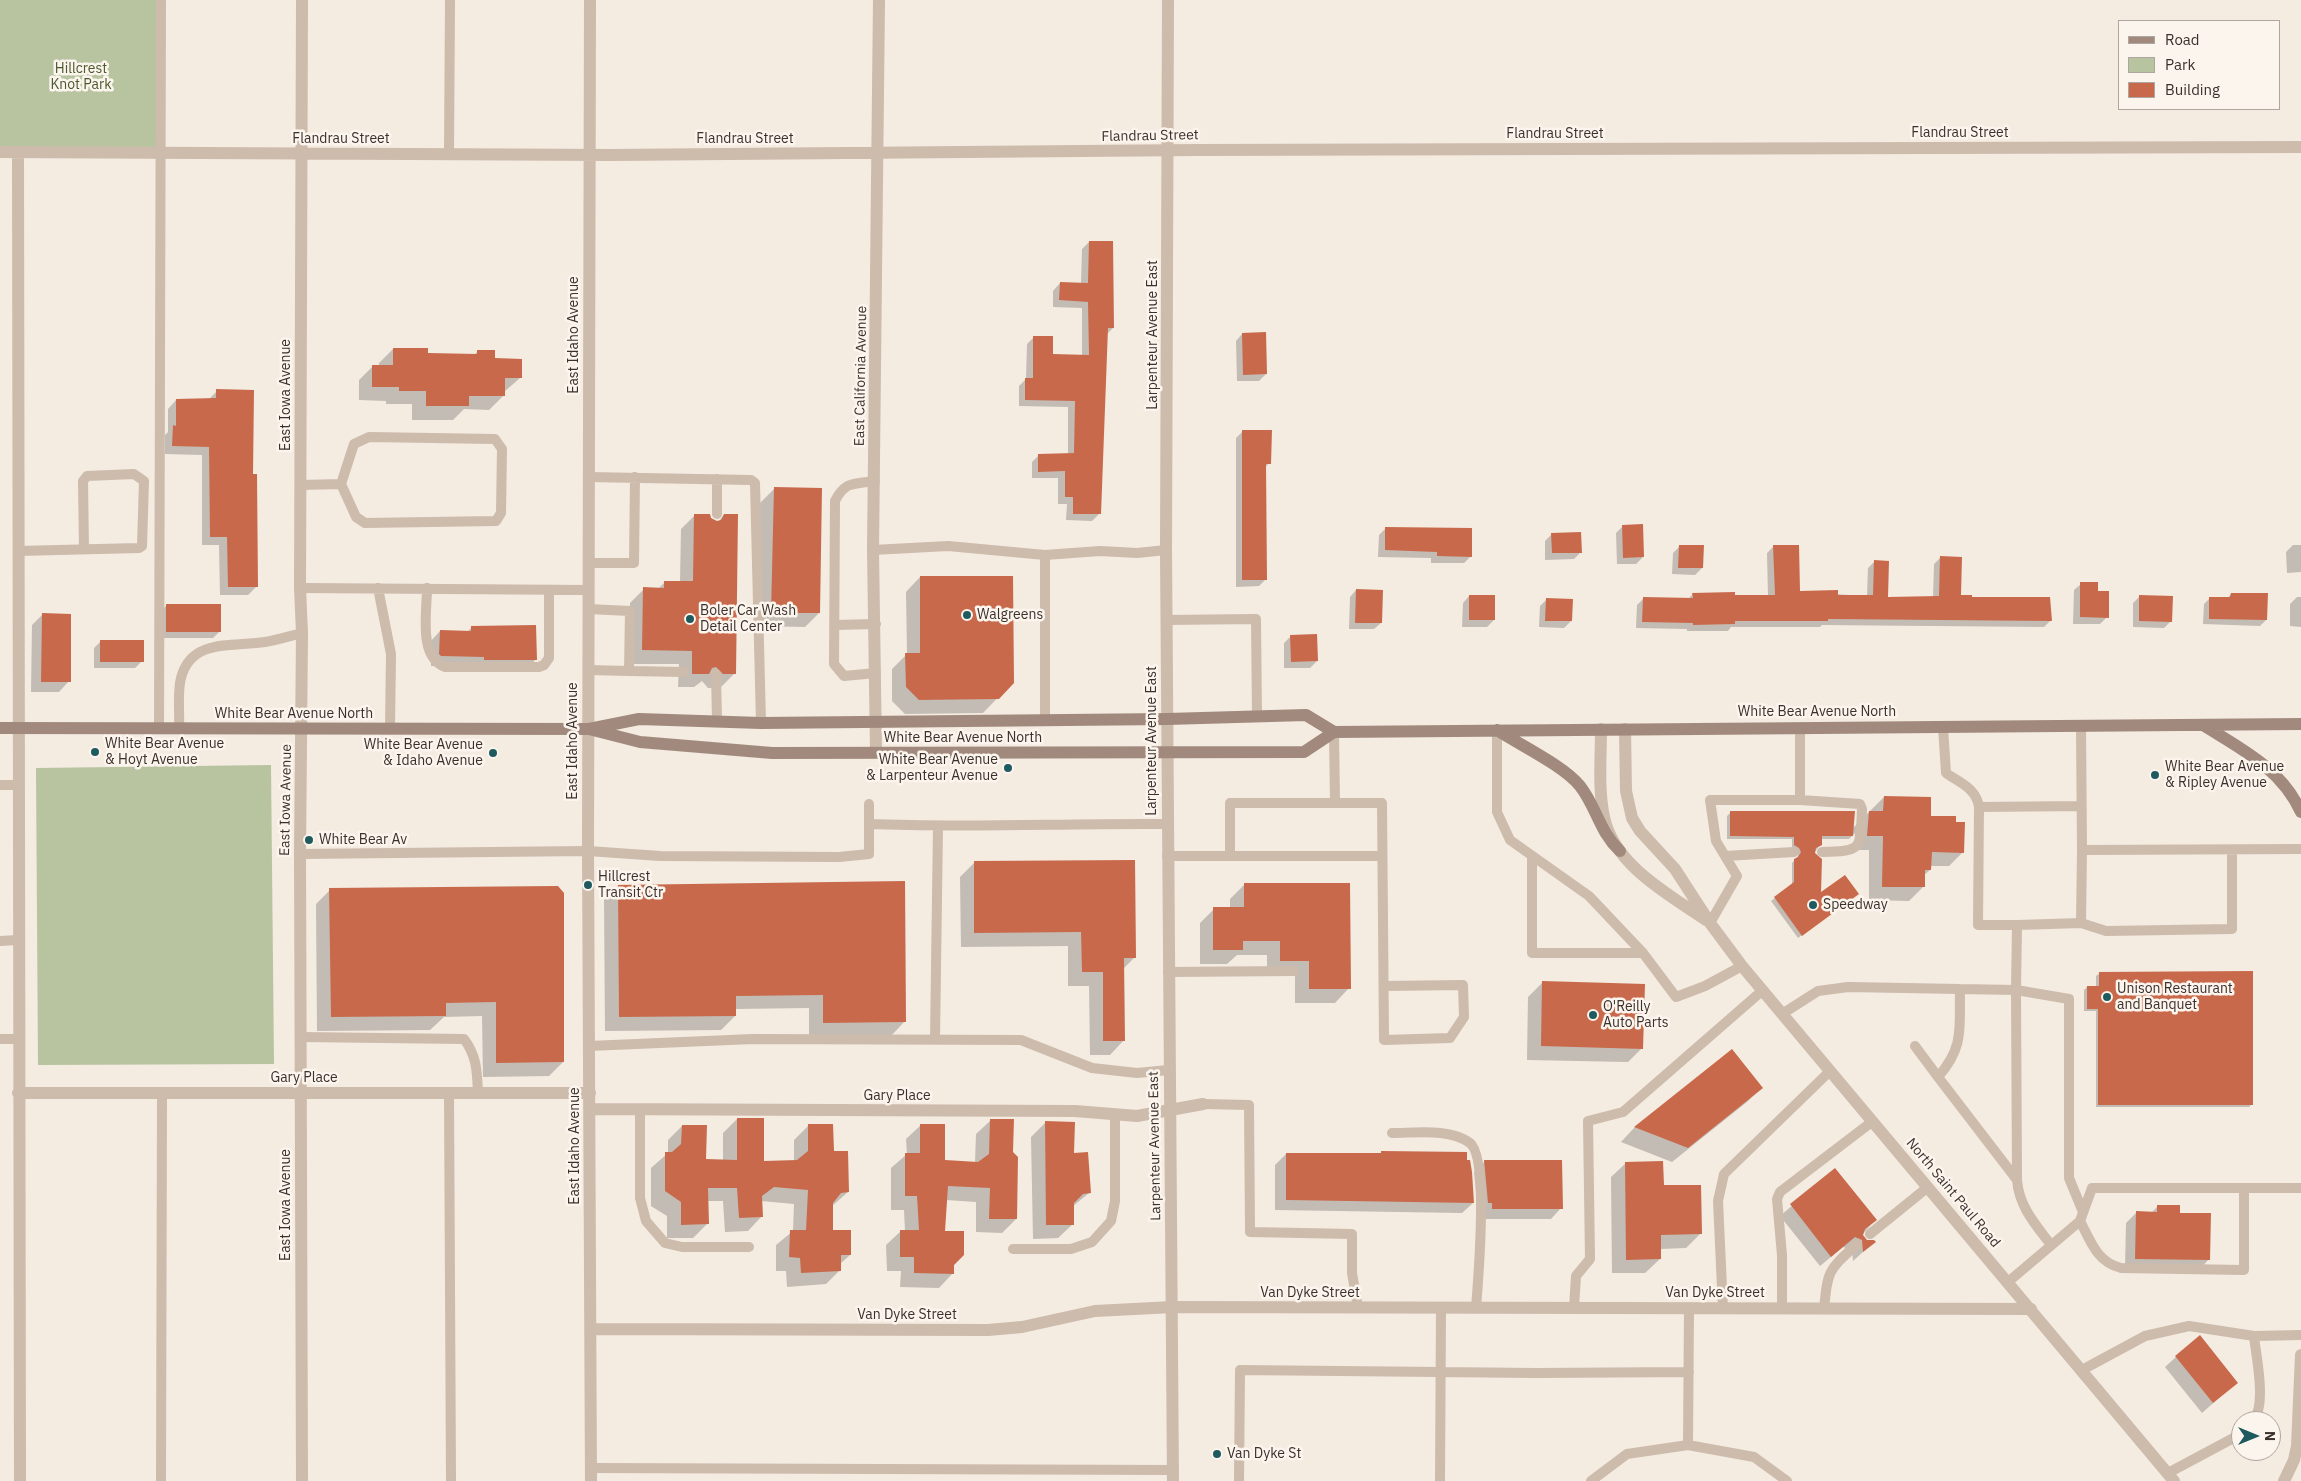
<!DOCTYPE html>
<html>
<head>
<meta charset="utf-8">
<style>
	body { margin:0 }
	#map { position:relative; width:2301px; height:1481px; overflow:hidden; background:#f4ebe1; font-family:"IBM Plex Sans",sans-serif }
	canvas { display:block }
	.legend { position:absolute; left:2118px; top:20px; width:162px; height:90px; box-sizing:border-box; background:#fbf5ee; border:1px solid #aea6a0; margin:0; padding:6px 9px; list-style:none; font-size:15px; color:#3b302b }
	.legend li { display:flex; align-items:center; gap:10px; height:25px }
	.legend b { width:25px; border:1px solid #aea6a0 }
	.north { position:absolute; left:2231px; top:1411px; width:50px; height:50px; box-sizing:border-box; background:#fbf5ee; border:1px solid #aea6a0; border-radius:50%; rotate:90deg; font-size:14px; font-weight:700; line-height:20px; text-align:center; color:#3b302b }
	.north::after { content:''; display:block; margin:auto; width:18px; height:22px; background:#1f5a5e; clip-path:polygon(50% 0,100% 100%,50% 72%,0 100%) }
</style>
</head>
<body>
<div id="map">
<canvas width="2301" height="1481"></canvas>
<ul class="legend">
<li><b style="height:6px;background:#a18a7d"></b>Road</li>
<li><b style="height:14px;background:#b8c4a0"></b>Park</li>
<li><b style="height:14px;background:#c8694b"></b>Building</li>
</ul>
<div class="north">N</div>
</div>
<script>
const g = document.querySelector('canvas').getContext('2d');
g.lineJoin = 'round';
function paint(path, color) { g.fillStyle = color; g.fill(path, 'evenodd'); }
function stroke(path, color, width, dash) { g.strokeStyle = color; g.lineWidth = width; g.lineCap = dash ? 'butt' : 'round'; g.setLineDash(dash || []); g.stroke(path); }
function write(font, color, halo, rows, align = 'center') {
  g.font = font + ' "IBM Plex Sans",sans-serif'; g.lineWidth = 5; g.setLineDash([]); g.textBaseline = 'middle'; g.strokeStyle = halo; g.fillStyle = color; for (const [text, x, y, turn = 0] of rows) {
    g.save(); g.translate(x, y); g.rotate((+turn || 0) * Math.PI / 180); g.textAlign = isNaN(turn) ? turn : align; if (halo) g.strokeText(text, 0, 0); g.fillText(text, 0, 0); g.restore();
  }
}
paint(new Path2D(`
	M0,0H161L160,154H0Z
	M271,765L274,1064L38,1065L36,768Z`), '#b8c4a0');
paint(new Path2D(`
	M1089,242L1113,328L1106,335L1099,514L1092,521L1066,520L1067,504H1058V478H1032V462L1039,455L1068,454V407L1019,406V386L1026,379L1027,344L1034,337L1052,356H1082V308L1053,307V291L1060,283L1081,284L1082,249Z
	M1242,334L1266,374L1259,381H1237L1236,341Z
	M393,349L427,355H474L478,351L520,378L504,392V395L489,410L464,409L453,420H412V404H386V401L359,400V380L373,366H379V363Z
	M217,391L251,475L257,586L248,595H220L219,545H202V455L165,454V435L168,432V409L176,400H208Z
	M1243,431L1269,463L1265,468L1266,579L1259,586L1236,587V438Z
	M774,489L819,613L805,627L758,626L760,503Z
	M695,515L718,522L724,515L734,674L720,688H708L702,681L694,687H678L679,664H629L630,603L644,589H658L665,582H680L681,529Z
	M1623,526L1643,557L1636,564H1617L1616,533Z
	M1386,528L1471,556L1464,563H1431V558L1378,557L1379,535Z
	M1552,534L1581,552L1574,559L1545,560V541Z
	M2293,545H2301V572L2287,573L2286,552Z
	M1680,546L1702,568L1695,575L1672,574L1673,553Z
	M1774,546L1799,592L1867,596L1868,568L1875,561L1887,598H1933L1934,564L1940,558L1960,596L2050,621L2044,627L1822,625L1820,627H1731L1728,631H1687V629L1636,628L1637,605L1644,598L1688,599L1693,594L1768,596L1767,553Z
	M920,577L1012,683L983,713L905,714L892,701V669L907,654L906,592Z
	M2081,584L2107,617L2100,624H2073L2074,590Z
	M1356,590L1381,623L1374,629H1349L1350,597Z
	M2231,594L2266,620L2260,626L2203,624L2204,604L2210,598L2227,599Z
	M1469,596L1494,620L1487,627H1462L1463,603Z
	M2140,596L2171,621L2164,628L2133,627V603Z
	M2297,597H2301V627L2290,626V604Z
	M1547,599L1571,621L1564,628L1539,627L1540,606Z
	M167,605L220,631L213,638H160V612Z
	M42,615L69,681L59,692H31L32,625Z
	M472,627L535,660L526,670L431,666V641L440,631L467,632Z
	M1291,636L1317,661L1310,668H1284V643Z
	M101,641L142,661L135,668H94V648Z
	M1884,797L1930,817L1963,852L1949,866H1930V870L1923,876V887L1909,901L1869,900V850H1854L1855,833L1849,839H1820V845L1814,853L1820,895L1854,897L1798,938L1771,901L1792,885V863L1798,856L1797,851L1792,848V839H1727V816L1730,813L1852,829Z
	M974,863L1135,957L1123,969L1124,1040L1110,1055H1090L1089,986H1068V946L961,947L960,877Z
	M1244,885L1349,988L1335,1003H1295V975H1267V955H1237L1227,964H1200V923L1214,909L1230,908V899Z
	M618,886L905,1021L891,1036L809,1037V1008L735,1009V1016L721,1030L605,1031L604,900Z
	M557,887L563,1062L549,1076L483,1077L482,1016L444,1017L430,1030L317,1031L316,904L330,890Z
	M2100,973L2252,1104L2249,1107H2096V1011H2084V990L2087,987H2096V976Z
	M1542,983L1642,1048L1628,1062L1527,1060L1528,997Z
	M1731,1051L1761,1088L1747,1102L1672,1162L1621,1142L1634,1128Z
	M737,1119L763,1163L794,1162V1140L808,1126L833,1153L848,1192L832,1206V1232L850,1255L840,1264V1270L826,1284L787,1287L786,1271H776V1245L793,1231L794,1204L761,1201L762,1216L748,1231L725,1232L723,1201H707V1224L693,1238H667V1216L651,1206V1168L668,1153V1140L682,1126L705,1160L723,1161V1133Z
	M991,1120L1012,1153L1016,1219L1002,1233L976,1232V1202L946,1200L944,1232L953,1273L939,1288L900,1287L901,1271H887L886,1245L901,1231H905L904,1210H891V1168L907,1154L906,1139L921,1125L944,1161L975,1163L976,1134Z
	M1045,1123L1073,1155L1089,1193L1072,1207L1073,1224L1058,1238L1033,1239L1031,1137Z
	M1286,1154L1473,1203L1462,1213L1275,1210V1165Z
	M1485,1161L1561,1208L1551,1219H1482L1478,1213L1474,1172Z
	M1626,1163L1662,1186L1700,1234L1686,1248L1660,1249V1259L1645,1273H1612L1611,1177Z
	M1835,1169L1875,1220L1862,1235L1866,1241L1874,1242L1853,1261L1852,1250L1843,1247L1820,1266L1780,1216Z
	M2158,1206L2179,1214L2209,1259L2199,1270L2125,1269L2126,1223L2136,1213H2151Z
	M2176,1357L2236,1383L2202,1413L2165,1367Z`), '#0003');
paint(new Path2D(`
	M1089,241H1113L1114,328H1108L1101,514H1073V497H1065V471L1038,472V454L1074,453L1075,401L1025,400V378H1033V336H1053V354L1089,355L1088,302L1059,300L1060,282L1088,283Z
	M1266,332L1267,374L1243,375L1242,333Z
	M393,348H428V353L477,354V350H495V358L522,359V378H505V396H469V406H426V391H399V387H372V365H393Z
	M216,389L254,390L253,474H257L258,587H228L227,537H210L209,447L172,446L173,425L176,426V399L216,398Z
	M1242,430H1272L1271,464H1266L1267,580H1242Z
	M774,487L822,488L820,613H771Z
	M694,514H710L711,518L717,521L721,520L724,514H738L736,674H723L716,667L712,668L709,674H692V651L642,650L643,587L664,588V581H693Z
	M1643,524L1644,557L1623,558L1622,525Z
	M1385,527L1472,528V557L1437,556V552L1385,550Z
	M1581,532L1582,553H1552L1551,533Z
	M1679,545H1704L1703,568H1678Z
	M1773,545H1799L1800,591L1838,590V595H1873L1874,560L1889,561L1888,597L1939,596L1940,556L1962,557L1961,595H1972V597H2050L2052,621L1828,619V621H1735V624L1693,625V623L1642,622L1643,597L1693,598L1692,593L1735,592V595H1775Z
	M920,576H1013L1014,683L999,699L919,700L906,687L905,653H920Z
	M2080,582H2098V591H2109V618L2080,617Z
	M1356,589L1383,590L1382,623H1355Z
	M2231,593H2268L2267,620L2209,619V597H2230Z
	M1469,595H1495V620H1469Z
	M2139,595L2173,596L2172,622L2139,621Z
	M1546,598L1573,599L1572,621H1545Z
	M166,604H221V632H166Z
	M42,613L71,614V682H41Z
	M536,625L537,660H484V657L441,656L439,654L440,630L471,631V626Z
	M1317,634L1318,661L1291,662L1290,635Z
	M100,640H144V662H100Z
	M1884,796L1931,797V816H1956V822H1965L1964,853L1932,852L1931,870H1925V887H1882L1883,836H1867L1869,811H1883Z
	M1730,811H1855L1853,836H1822V845L1816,848L1815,853L1822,859L1821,892L1845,875L1859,894L1802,936L1774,897L1794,882V859L1798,857L1801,852L1799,848L1794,845V837L1730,836Z
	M1135,860L1136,958H1124L1125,1041H1103V972H1082L1081,932L974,933V861Z
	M905,881L906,1022L823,1023V995L736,996V1016L619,1017L618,885Z
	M1244,883H1350L1351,989H1309V961H1280V941H1243V950H1213V907H1244Z
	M558,886L564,893V1062L496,1063V1002L446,1003V1016L331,1017L329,888Z
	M2253,971V1105H2098V1009H2087V986H2099V972Z
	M1542,981L1645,984L1643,1049L1541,1046Z
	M1732,1049L1763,1088L1688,1148L1634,1127Z
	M737,1118H764V1161L797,1160L808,1151V1124H833L834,1151H848L849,1192L841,1193L833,1203V1230H851V1255H841V1271L801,1273L800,1258L789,1257L790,1230H806L808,1190L774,1187L762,1196L763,1217L739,1218L737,1188H708L709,1224L681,1225V1202L665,1191V1152H672L681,1144L682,1125H707L706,1159L737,1160Z
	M990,1119H1014L1013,1152L1018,1157L1017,1219H989L990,1188L948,1186L945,1231H964V1255L954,1265V1274L914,1273V1257H900V1230H919L917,1196H905V1153H920V1124H945V1160L978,1162L989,1154Z
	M1045,1121L1075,1122L1074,1153L1088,1152L1091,1193L1083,1194L1074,1203V1225H1046Z
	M1381,1151L1467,1152V1160H1470L1472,1172L1474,1203L1286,1200V1153H1381Z
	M1484,1160H1562L1563,1209H1492V1203H1488Z
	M1663,1161L1664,1185H1701L1702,1234L1661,1235V1259L1626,1260L1625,1162Z
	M1835,1168L1877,1220L1865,1229L1863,1235L1867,1240H1874L1876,1242L1863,1252L1862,1240L1855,1237L1831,1257L1790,1204Z
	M2157,1205H2180V1213H2211L2210,1260L2135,1259L2136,1211L2157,1212Z
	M2200,1335L2238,1383L2213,1403L2175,1356Z`), '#c8694b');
stroke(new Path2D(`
	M449,154L450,0
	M369,437L495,439L502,449L501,513L496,521L365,523L356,517L341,484L354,444Z
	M588,477L751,480L755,483L761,723
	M875,481C854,484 845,481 835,501L834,664L844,676L876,673
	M300,485L341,484
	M717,514V479
	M873,550L948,546L1045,555L1100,551L1137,553L1166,550
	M18,551L139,548L142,546L144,481L134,474L87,476L83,481L84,549
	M588,563H634L635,477
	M300,588L588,590
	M378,588L391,654L390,728
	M427,588C427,612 418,657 445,667H539L544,665L549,658V590
	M588,609L630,611L629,671L588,670
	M1166,620L1256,619L1257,717
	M834,625L876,624
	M629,671L684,672
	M716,674L717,721
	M1045,720V555
	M2081,726L2082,850L2301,849
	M1943,727L1946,773C1960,783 1976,788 1979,807L2081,806
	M159,728L161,0
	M179,728C180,713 177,693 181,678C191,638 233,647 265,642C277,640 290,636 302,633
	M1497,730V812L1510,840L1589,896L1643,953L1676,997L1705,986L1742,966
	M1334,732L1335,803H1382L1384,1040L1450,1038L1464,1017L1463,985L1384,986
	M0,785H18
	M1800,800L1860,804L1862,809C1860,849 1864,851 1822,852
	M869,824C968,828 1068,823 1167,824
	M300,854L588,851L660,856L839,857L869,854V804
	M1167,856H1230V803H1335
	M1230,856H1382
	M1532,856V953H1643
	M1725,856L1794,852
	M1710,923L1737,876L1716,841L1710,800H1800V728
	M2081,923L2106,931L2232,929V850
	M2017,925L2081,923L2082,850
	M0,941L18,940
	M1168,972L1294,971
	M1782,1014L1818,991L1848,987L2016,990L2017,925H1978L1979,807
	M301,1037L464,1039C477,1056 477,1072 478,1093
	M0,1039H18
	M935,1039L938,827
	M589,1046L753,1039L1021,1040L1092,1068L1137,1073L1168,1070
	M1915,1046L1938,1077C1965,1046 1959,1028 1960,989
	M1938,1077L2017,1180C2019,1207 2036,1225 2051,1245
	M449,1093L451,1481
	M1203,1104L1249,1105L1250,1232L1352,1234V1273L1358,1308
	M640,1110V1198L646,1221L665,1243L682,1247H749
	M1392,1133C1416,1133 1450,1128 1470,1143C1489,1158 1478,1281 1476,1308
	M2017,1180L2016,990L2069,999V1178L2083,1212
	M2080,1221C2091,1242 2097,1262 2121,1268L2244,1270V1189
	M1870,1234L1928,1187
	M1013,1249H1071L1092,1242L1111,1221L1115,1201V1114
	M2008,1282L2080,1221L2092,1188H2301
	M1574,1308L1576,1276L1590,1259L1588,1121L1623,1112L1763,990
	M1723,1309L1718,1201L1724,1174L1830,1071
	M1782,1309V1255L1777,1199L1780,1192L1873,1121
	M1824,1309C1828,1269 1828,1271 1857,1244
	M2082,1370L2145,1336L2189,1326L2254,1336L2301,1335
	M2253,1421C2267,1405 2256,1356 2254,1336
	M1688,1445L1754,1457L1787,1481
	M591,1468L1173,1470
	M2168,1473L2241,1434
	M161,1481L162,1093
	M1239,1481L1240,1370L1536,1373L1689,1372
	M1440,1481L1441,1308
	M1591,1481L1627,1454L1688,1445L1689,1308`), '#cdbbac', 10);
stroke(new Path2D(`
	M590,0L588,851L591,1481
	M0,152L611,155L1198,150L2301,147
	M18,152L20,1481
	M876,752L873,550L879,0
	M18,1093H590
	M590,1109L1075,1111L1137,1116L1203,1104
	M591,1329L988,1330L1022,1327L1095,1311L1173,1307L2031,1309
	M302,1481L300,854L302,633L300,588L302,0
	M2284,1481L2294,1460L2297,1446L2301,1355`), '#cdbbac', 12);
stroke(new Path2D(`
	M1168,0L1166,550L1173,1481
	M1601,729C1601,758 1598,789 1604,817C1614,865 1668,894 1706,920
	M1625,729L1626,791L1632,818L1640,831L1675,869L1710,923L1742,966L2174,1481`), '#cdbbac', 12);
stroke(new Path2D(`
	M2203,725C2241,749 2281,768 2301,812
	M0,728L589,729L639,719L761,723L1167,719L1306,715L1334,732
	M589,729L640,742L772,753L1304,752L1334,732L2301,724
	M1497,730C1520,745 1564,766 1580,786C1597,808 1599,831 1620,851`), '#a18a7d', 12);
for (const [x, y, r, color] of [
	[967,615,5,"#1f5a5e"],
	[690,619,5,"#1f5a5e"],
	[95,752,5,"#1f5a5e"],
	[493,753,5,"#1f5a5e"],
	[1008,768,5,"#1f5a5e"],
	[2155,775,5,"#1f5a5e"],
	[309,840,5,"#1f5a5e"],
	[588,885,5,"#1f5a5e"],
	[1813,905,5,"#1f5a5e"],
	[2107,997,5,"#1f5a5e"],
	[1593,1015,5,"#1f5a5e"],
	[1217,1454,5,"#1f5a5e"]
]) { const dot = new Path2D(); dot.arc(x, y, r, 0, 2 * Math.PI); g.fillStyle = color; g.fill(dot); stroke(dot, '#fbf5ee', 2); }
write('14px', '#4a5a2e', '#fbf5ee', [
	["Hillcrest",81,69],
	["Knot Park",81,85]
]);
write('14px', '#3b302b', '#fbf5ee', [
	["Flandrau Street",1960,133],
	["Flandrau Street",1555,134],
	["Flandrau Street",1150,136,-1],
	["Flandrau Street",341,139],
	["Flandrau Street",745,139],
	["East Idaho Avenue",574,335,-90],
	["Larpenteur Avenue East",1153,335,-90],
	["East California Avenue",861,376,-89],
	["East Iowa Avenue",286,395,-90],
	["White Bear Avenue North",1817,712],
	["White Bear Avenue North",294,714],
	["White Bear Avenue North",963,738],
	["East Idaho Avenue",573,741,-90],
	["Larpenteur Avenue East",1152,741,-90],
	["East Iowa Avenue",286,800,-89],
	["Gary Place",304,1078],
	["Gary Place",897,1096],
	["East Idaho Avenue",575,1146,-90],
	["Larpenteur Avenue East",1155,1146,-91],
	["North Saint Paul Road",1953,1193,50],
	["East Iowa Avenue",286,1205,-90],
	["Van Dyke Street",1310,1293],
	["Van Dyke Street",1715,1293],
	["Van Dyke Street",907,1315]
]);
write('14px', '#3b302b', '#fbf5ee', [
	["Boler Car Wash",700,611],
	["Detail Center",700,627],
	["Walgreens",977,615],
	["White Bear Avenue",105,744],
	["& Hoyt Avenue",105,760],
	["White Bear Avenue",483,745,"right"],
	["& Idaho Avenue",483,761,"right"],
	["White Bear Avenue",998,760,"right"],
	["& Larpenteur Avenue",998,776,"right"],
	["White Bear Avenue",2165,767],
	["& Ripley Avenue",2165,783],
	["White Bear Av",319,840],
	["Hillcrest",598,877],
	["Transit Ctr",598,893],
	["Speedway",1823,905],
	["Unison Restaurant",2117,989],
	["and Banquet",2117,1005],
	["O'Reilly",1603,1007],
	["Auto Parts",1603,1023],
	["Van Dyke St",1227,1454]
], 'left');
</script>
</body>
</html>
